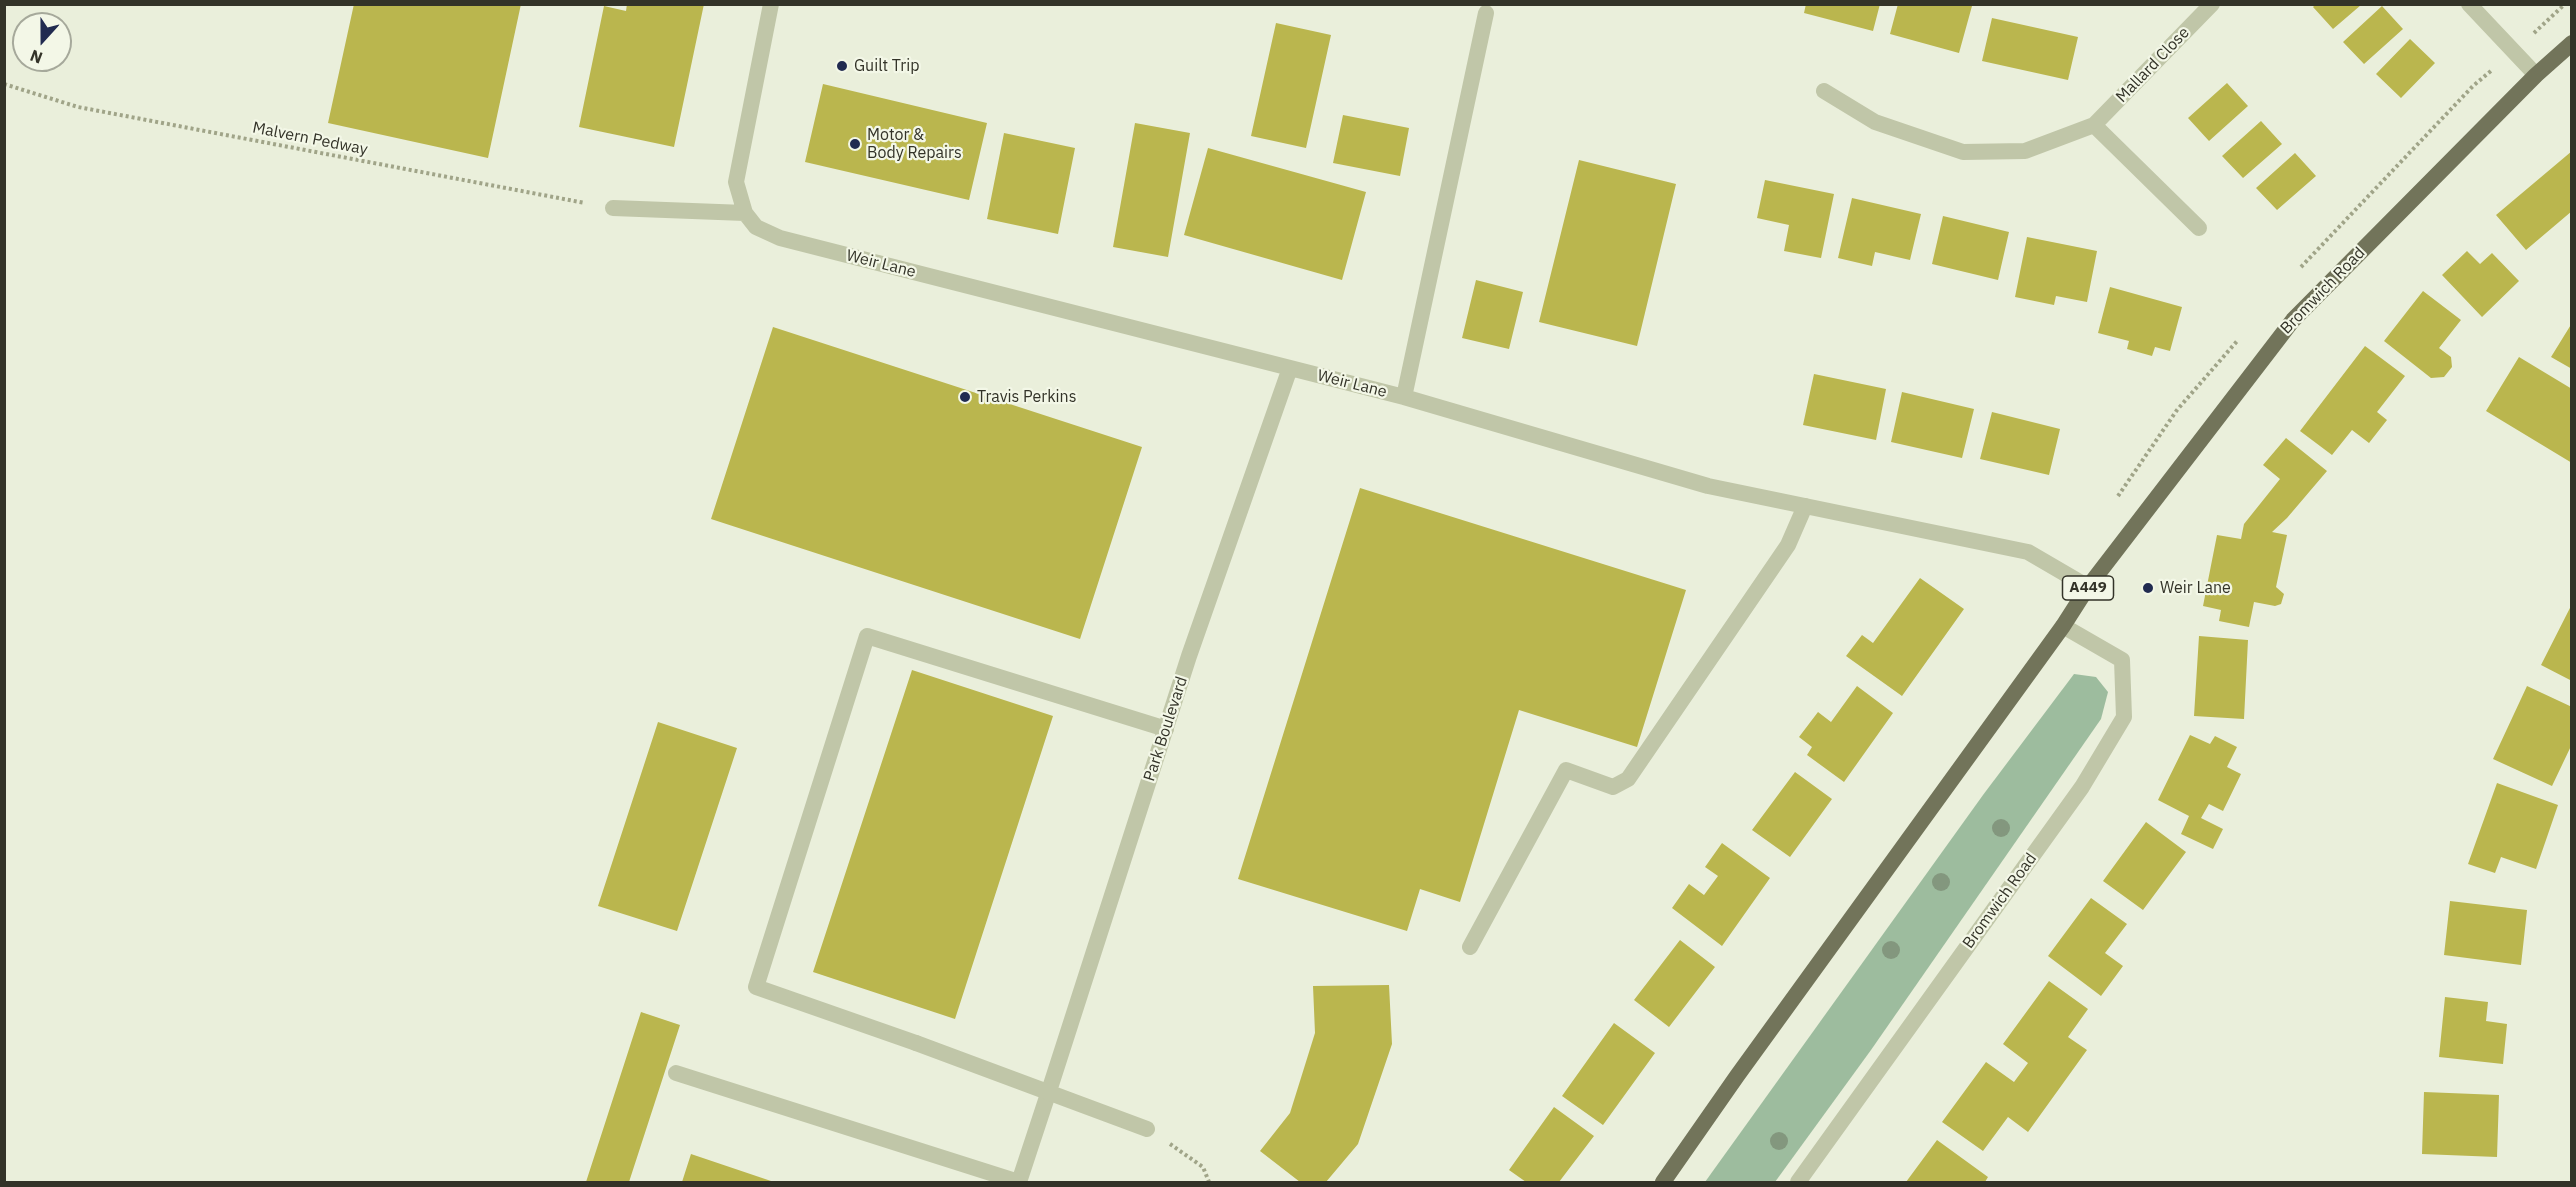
<!DOCTYPE html>
<html>
<head>
<meta charset="utf-8">
<style>
	body { margin:0 }
	#map { position:relative; width:2576px; height:1187px; overflow:hidden; background:#eaefdb; font-family:"IBM Plex Sans",sans-serif }
	canvas { display:block }
	.frame { position:absolute; inset:0; border:6px solid #333328; pointer-events:none }
	.north { position:absolute; left:12px; top:12px; width:60px; height:60px; box-sizing:border-box; background:#f3f7e7; border:2px solid #a6a99b; border-radius:50%; rotate:201deg; font-size:16px; font-weight:700; line-height:24px; text-align:center; color:#333328 }
	.north::after { content:''; display:block; margin:auto; width:21px; height:27px; background:#212b50; clip-path:polygon(50% 0,100% 100%,50% 72%,0 100%) }
</style>
</head>
<body>
<div id="map">
<canvas width="2576" height="1187"></canvas>
<div class="frame"></div>
<div class="north">N</div>
</div>
<script>
const g = document.querySelector('canvas').getContext('2d');
g.lineJoin = 'round';
function paint(path, color) { g.fillStyle = color; g.fill(path, 'evenodd'); }
function stroke(path, color, width, dash) { g.strokeStyle = color; g.lineWidth = width; g.lineCap = dash ? 'butt' : 'round'; g.setLineDash(dash || []); g.stroke(path); }
function write(font, color, halo, rows, align = 'center') {
  g.font = font + ' "IBM Plex Sans",sans-serif'; g.lineWidth = 4.5; g.setLineDash([]); g.textBaseline = 'middle'; g.strokeStyle = halo; g.fillStyle = color; for (const [text, x, y, turn = 0] of rows) {
    g.save(); g.translate(x, y); g.rotate((+turn || 0) * Math.PI / 180); g.textAlign = isNaN(turn) ? turn : align; if (halo) g.strokeText(text, 0, 0); g.fillText(text, 0, 0); g.restore();
  }
}
paint(new Path2D(`
	M2074,674L2096,677L2108,692L2101,719L1871,1050L1775,1182H1705L1983,795Z`), '#9dbc9e');
paint(new Path2D(`
	M354,4H521L488,158L328,123Z
	M627,4H704L674,147L579,127L604,6L626,11Z
	M1806,4H1880L1873,31L1804,13Z
	M1898,4L1972,6L1959,53L1890,34Z
	M2315,5H2361L2333,29L2313,7Z
	M2382,6L2403,29L2364,64L2343,42Z
	M1992,18L2078,37L2068,80L1982,61Z
	M1276,23L1331,35L1306,148L1251,136Z
	M2410,39L2435,63L2401,98L2376,74Z
	M2227,83L2248,106L2209,141L2188,118Z
	M823,84L987,123L969,200L805,162Z
	M1343,115L1409,128L1400,176L1333,163Z
	M2261,121L2282,144L2243,178L2222,156Z
	M1135,123L1190,133L1168,257L1113,247Z
	M1004,133L1075,148L1058,234L987,219Z
	M1208,148L1366,192L1342,280L1184,235Z
	M2572,151V211L2526,250L2496,215Z
	M2295,153L2316,176L2277,210L2256,188Z
	M1579,160L1676,184L1637,346L1539,322Z
	M1765,180L1834,194L1821,258L1784,251L1789,225L1757,218Z
	M1852,198L1921,214L1910,260L1875,252L1872,266L1838,258Z
	M1943,216L2009,232L1998,280L1932,264Z
	M2027,237L2097,251L2087,302L2056,296L2054,305L2015,297Z
	M2467,251L2480,264L2492,253L2519,281L2482,317L2442,275Z
	M1476,280L1523,292L1509,349L1462,338Z
	M2110,287L2182,307L2170,351L2155,347L2152,356L2127,349L2129,341L2098,333Z
	M2423,291L2461,320L2439,348L2451,357L2452,367L2444,377L2431,378L2384,341Z
	M2572,323V369L2551,357Z
	M773,327L1142,447L1080,639L711,519Z
	M2365,346L2405,376L2377,412L2387,420L2369,443L2352,430L2332,455L2300,431Z
	M2519,357L2572,389V463L2486,411Z
	M1814,374L1886,389L1876,440L1803,425Z
	M1902,392L1974,409L1962,458L1891,442Z
	M1992,412L2060,429L2049,475L1980,459Z
	M2286,438L2327,471L2287,518L2272,532L2287,535L2276,587L2284,594L2281,604L2275,606L2254,602L2249,627L2219,621L2221,610L2203,606L2217,535L2241,539L2244,524L2280,479L2263,465Z
	M1360,488L1686,590L1637,747L1519,710L1460,902L1420,889L1407,931L1238,879Z
	M1920,578L1964,609L1902,696L1846,656L1862,635L1873,643Z
	M2572,604V681L2541,665Z
	M2199,636L2248,640L2244,719L2194,716Z
	M912,670L1053,716L955,1019L813,972Z
	M1857,686L1893,713L1844,782L1807,755L1812,747L1799,737L1818,712L1831,722Z
	M2527,686L2572,707V744L2552,786L2493,759Z
	M658,722L737,748L677,931L598,906Z
	M2190,735L2210,744L2215,736L2237,747L2227,767L2241,774L2223,811L2209,804L2201,818L2223,829L2213,849L2181,834L2189,816L2158,800Z
	M1795,772L1832,799L1790,857L1752,830Z
	M2497,783L2558,805L2536,869L2501,857L2495,873L2468,864Z
	M2146,822L2186,852L2143,910L2103,881Z
	M1722,843L1770,878L1722,946L1672,908L1689,884L1704,895L1718,876L1705,867Z
	M2091,898L2127,924L2105,953L2123,966L2101,996L2048,956Z
	M2450,901L2527,910L2521,965L2444,955Z
	M1680,940L1715,967L1669,1027L1634,1000Z
	M2049,981L2088,1009L2068,1037L2087,1050L2028,1132L2008,1117L1983,1151L1942,1122L1986,1062L2014,1082L2028,1063L2003,1044Z
	M1389,985L1392,1044L1358,1144L1326,1182H1300L1260,1151L1290,1113L1315,1033L1313,986Z
	M2445,997L2488,1002L2486,1021L2507,1024L2503,1064L2439,1057Z
	M641,1012L680,1025L629,1182H586Z
	M1614,1023L1655,1053L1603,1125L1562,1096Z
	M2424,1092L2499,1095L2497,1157L2422,1154Z
	M1554,1107L1594,1136L1559,1182H1526L1509,1170Z
	M1937,1140L1988,1177L1985,1182H1906Z
	M691,1154L774,1182H682Z`), '#bab64e');
stroke(new Path2D(`
	M2534,33L2565,4
	M4,84L78,107L585,203
	M2301,267L2473,86L2492,70
	M2118,496L2177,410L2238,340
	M1170,1144L1203,1167L1209,1182`), '#a0a488', 4, [3, 3]);
stroke(new Path2D(`
	M1470,947L1566,770L1613,787L1628,779L1788,545L1805,506
	M916,1043L756,987L867,636L1166,729
	M676,1073L1019,1182L1049,1091`), '#c0c6a8', 16);
stroke(new Path2D(`
	M2469,4L2536,75
	M1824,91L1875,122L1963,152L2025,151L2094,125L2212,4
	M2094,125L2199,228
	M613,208L745,213L756,227L780,238L1404,397L1708,486L2028,552L2088,587
	M745,213L736,182L771,4
	M1404,397L1486,13
	M916,1043L1147,1129
	M1049,1091L1189,656L1290,368
	M1798,1182L2082,787L2124,717L2122,660L2063,626`), '#c0c6a8', 16);
stroke(new Path2D(`
	M1663,1182L1737,1076L2063,626L2088,587L2293,320L2536,75L2572,43`), '#72745a', 16);
g.fillStyle = '#83977e';
for (const [x, y] of [
	[2001,828],
	[1941,882],
	[1891,950],
	[1779,1141]
]) { g.beginPath(); g.arc(x, y, 9, 0, 2 * Math.PI); g.fill(); }
for (const [x, y, r, color] of [
	[842,66,6,"#212b50"],
	[855,144,6,"#212b50"],
	[965,397,6,"#212b50"],
	[2148,588,6,"#212b50"]
]) { const dot = new Path2D(); dot.arc(x, y, r, 0, 2 * Math.PI); g.fillStyle = color; g.fill(dot); stroke(dot, '#f3f7e7', 2); }
for (const [x, y, w] of [
	[2088,588,51]
]) { const box = new Path2D(); box.roundRect(x - w / 2, y - 12, w, 24, 4.5); g.fillStyle = '#f3f7e7'; g.fill(box); stroke(box, '#333328', 1.5); }
write('bold 15px', '#333328', null, [
	["A449",2088,588]
]);
write('16px', '#333328', '#f3f7e7', [
	["Mallard Close",2153,65,-46],
	["Malvern Pedway",310,139,11],
	["Weir Lane",881,264,14],
	["Bromwich Road",2323,291,-46],
	["Weir Lane",1352,384,14],
	["Park Boulevard",1166,729,-72],
	["Bromwich Road",2000,901,-54]
]);
write('16px', '#333328', '#f3f7e7', [
	["Guilt Trip",854,66],
	["Motor &",867,135],
	["Body Repairs",867,153],
	["Travis Perkins",977,397],
	["Weir Lane",2160,588]
], 'left');
</script>
</body>
</html>
